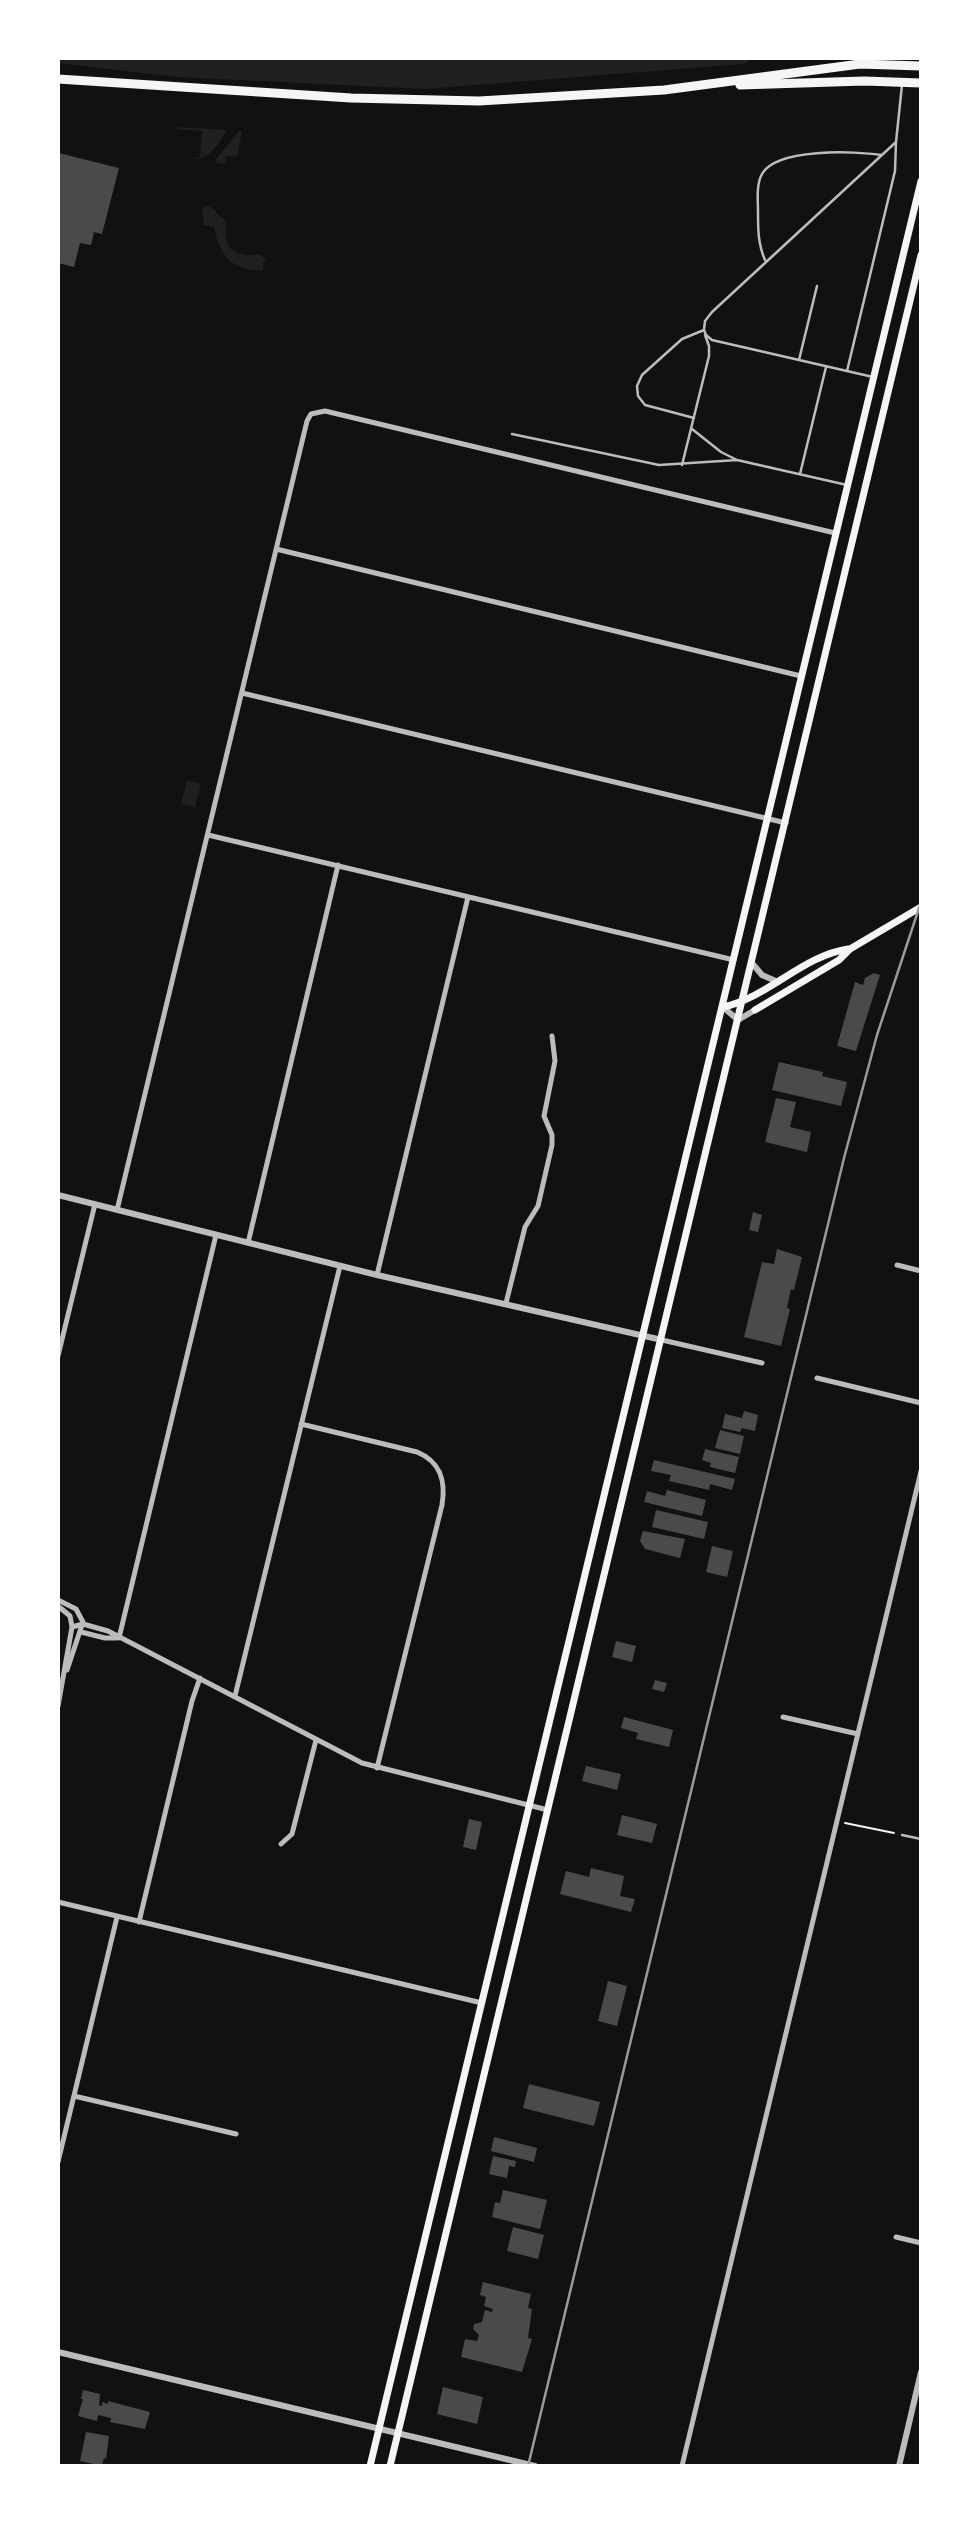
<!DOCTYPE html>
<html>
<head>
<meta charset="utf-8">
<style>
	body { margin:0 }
	#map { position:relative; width:979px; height:2524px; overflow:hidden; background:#111; font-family:Ubuntu,sans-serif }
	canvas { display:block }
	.frame { position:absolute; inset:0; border:60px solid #fff; pointer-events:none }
</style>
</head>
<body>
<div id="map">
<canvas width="979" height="2524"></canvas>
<div class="frame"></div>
</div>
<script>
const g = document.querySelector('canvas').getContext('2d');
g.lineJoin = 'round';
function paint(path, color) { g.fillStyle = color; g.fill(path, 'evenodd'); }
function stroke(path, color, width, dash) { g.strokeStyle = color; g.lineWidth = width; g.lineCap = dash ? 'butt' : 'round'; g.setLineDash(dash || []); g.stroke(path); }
paint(new Path2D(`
	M58,58H751L744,64L424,89L177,77L58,63Z
	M178,127L227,130C220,142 208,162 192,159L200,157L202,131L177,129Z
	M239,131H242L237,157L226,156L225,164L217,163L216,159Z
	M207,206L212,208L226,222C226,227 225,234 226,239C230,253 246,258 259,254L266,259L263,262V270C233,272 219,255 214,227L204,225L202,210Z
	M187,780L201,784L195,807L181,804Z`), '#202020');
paint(new Path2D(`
	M59,153L119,168L102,234L94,232L91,245L80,243L74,267L58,263Z
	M874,973L880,975L856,1051L837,1046L855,982L863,985L865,978Z
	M779,1062L823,1072L822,1076L847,1082L841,1106L772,1090Z
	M776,1098L796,1102L790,1127L811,1132L807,1152L765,1142Z
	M753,1212L762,1215L758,1232L749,1230Z
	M777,1249L802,1257L794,1290L791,1289L787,1308L790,1309L781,1346L744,1337L762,1262L774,1264Z
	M744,1411L758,1415L755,1431L742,1428L740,1432L722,1428L725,1414L742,1418Z
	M720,1430L744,1436L740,1454L715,1448Z
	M705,1449L739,1457L735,1473L710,1467L711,1463L702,1460Z
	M654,1460L735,1479L732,1490L710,1484L709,1490L669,1481L671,1475L651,1471Z
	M667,1490L706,1500L702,1516L644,1502L647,1491L665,1496Z
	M656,1510L708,1522L704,1539L652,1527Z
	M643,1531L685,1539L680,1558L645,1549L640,1541Z
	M712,1546L733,1551L727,1577L706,1572Z
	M616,1641L636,1646L632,1662L612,1657Z
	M655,1680L667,1683L664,1692L652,1689Z
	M624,1717L673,1730L669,1747L636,1739L638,1733L621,1728Z
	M586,1766L621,1774L617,1790L582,1781Z
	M622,1815L657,1824L652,1843L617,1835Z
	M469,1819L482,1822L476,1850L463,1847Z
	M591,1868L624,1876L620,1896L635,1899L631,1912L560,1894L566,1871L589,1877Z
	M608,1981L627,1986L617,2026L598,2021Z
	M529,2084L600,2102L594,2126L523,2108Z
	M494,2137L537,2148L534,2162L491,2151Z
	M493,2156L516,2161L515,2167L509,2166L507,2178L489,2174Z
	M503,2190L547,2200L540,2229L492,2217L495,2202L500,2203Z
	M513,2227L544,2235L538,2259L507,2251Z
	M483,2282L531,2294L528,2308L532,2309L528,2338L532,2339L522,2372L461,2357L465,2339L477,2341L479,2335L473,2329L474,2324L482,2322L485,2310L492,2312L493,2309L484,2306L486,2297L480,2295Z
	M443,2387L483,2397L477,2424L437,2414Z
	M83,2390L100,2394L99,2405L102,2406V2402L108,2404V2401L150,2412L145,2429L110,2422L111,2418L98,2415L97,2421L78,2416L83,2399H81Z
	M86,2432L109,2436L106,2459L104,2458L102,2466L80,2461Z`), '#4a4a4a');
stroke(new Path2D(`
	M845,1823L894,1833`), '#f5f5f5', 2);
stroke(new Path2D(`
	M765,260C758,244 758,229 758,212C758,200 756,185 762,174C776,148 855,151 881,155
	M704,330L705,321L712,312L896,142L902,85
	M704,330L706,335L712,340L873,377
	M799,360L817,286
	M847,371L895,171L896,142
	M694,418L645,405L638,396L637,386L642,375L682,339L704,330
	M692,429L721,452L737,460L847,485
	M512,434L659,465L737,460
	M682,465L709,356V346L705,335
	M800,474L826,367
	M902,1835L921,1839`), '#bcbcbc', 2.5);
stroke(new Path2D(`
	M276,549L801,676
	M242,693L786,823
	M208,835L734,960
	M117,1210L307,421L311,414L325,411L835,533
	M248,1243L338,865
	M897,1265L921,1271
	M377,1275L468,897
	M506,1303L525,1227L538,1206L552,1145V1135L544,1116L555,1061L552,1036
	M662,1340L762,1363
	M58,1356L95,1204
	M817,1378L921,1403
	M301,1424L417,1452C441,1462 446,1481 442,1505L377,1768
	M58,1600L76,1609L83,1622L67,1670
	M58,1606L70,1616L72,1627L58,1706
	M72,1627L83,1624L108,1631L362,1763L548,1810
	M81,1632L105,1638H116
	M119,1638L216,1235
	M235,1696L340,1266
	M783,1717L858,1734
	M281,1844L292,1834L316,1740
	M58,1902L482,2003
	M139,1922L192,1701L200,1678
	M74,2096L236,2134
	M58,2162L117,1917
	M896,2237L921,2243
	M682,2466L921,1471`), '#bcbcbc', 5);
stroke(new Path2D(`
	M751,962L762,975L778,982
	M723,1007L738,1020L755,1010
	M58,1195L377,1275L662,1340
	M58,2352L535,2466
	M899,2466L921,2372`), '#bcbcbc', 6);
stroke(new Path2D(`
	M723,1007C769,997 802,956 848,949
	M755,1010L839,960L850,949L921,907
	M370,2466L921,181
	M390,2466L921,255`), '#f5f5f5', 7);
stroke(new Path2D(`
	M58,79L351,98L479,101L664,90L860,64L921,66
	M740,85L864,81L921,83`), '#f5f5f5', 9);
stroke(new Path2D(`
	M528,2466L844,1158L877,1035L921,902`), '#9a9a9a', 2.5);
</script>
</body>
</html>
